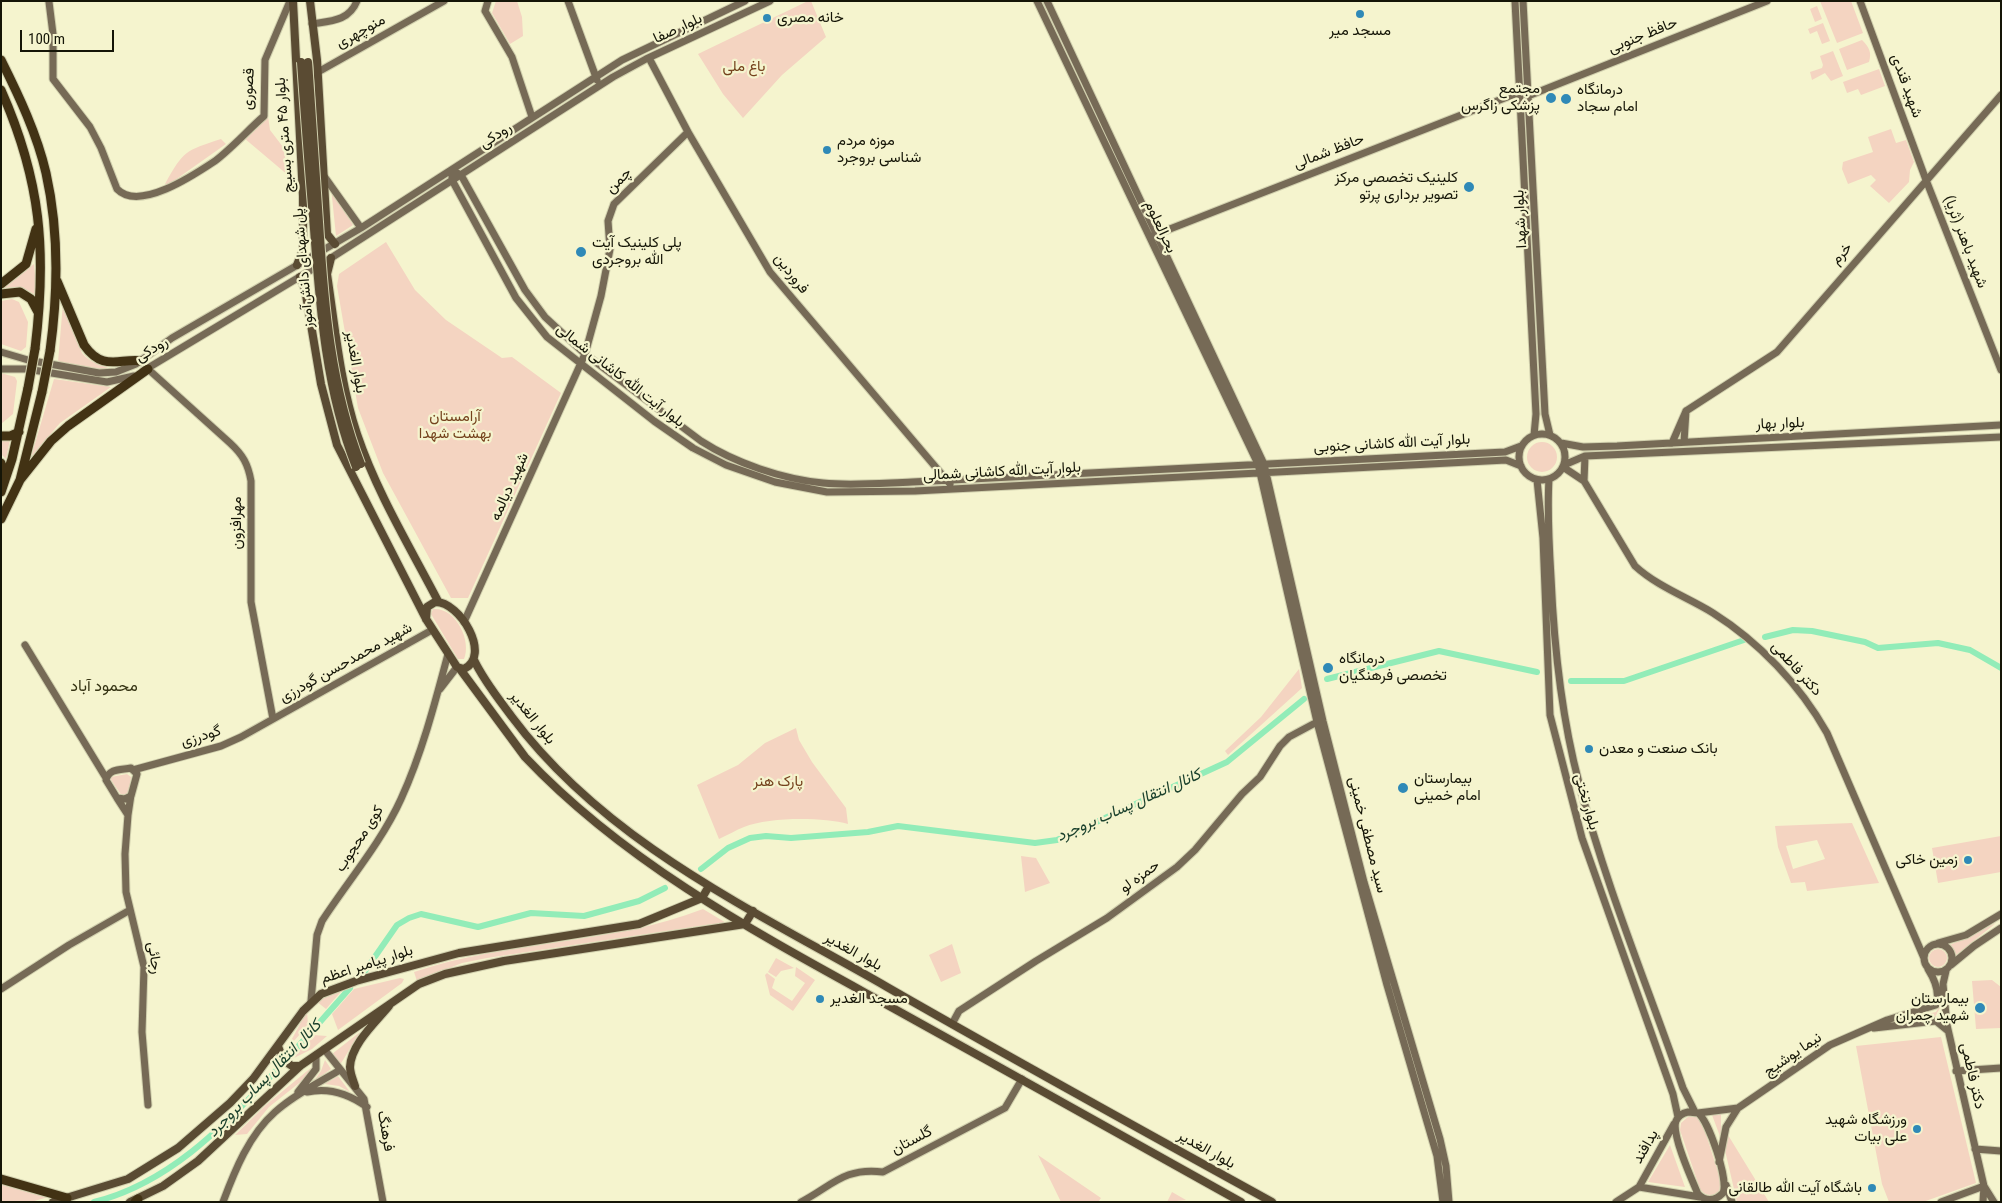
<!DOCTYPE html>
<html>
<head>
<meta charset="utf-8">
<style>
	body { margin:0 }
	#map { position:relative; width:2002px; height:1203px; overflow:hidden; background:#f5f4ce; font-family:"Roboto Condensed",sans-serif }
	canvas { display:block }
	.frame { position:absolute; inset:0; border:2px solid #151507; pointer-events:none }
	.scale { position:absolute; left:20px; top:30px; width:94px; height:22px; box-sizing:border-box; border:2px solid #151507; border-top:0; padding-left:6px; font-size:15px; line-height:18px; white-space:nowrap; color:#151507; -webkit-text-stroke:4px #f5f4ce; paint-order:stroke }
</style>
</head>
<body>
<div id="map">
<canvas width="2002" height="1203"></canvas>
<div class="frame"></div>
<div class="scale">100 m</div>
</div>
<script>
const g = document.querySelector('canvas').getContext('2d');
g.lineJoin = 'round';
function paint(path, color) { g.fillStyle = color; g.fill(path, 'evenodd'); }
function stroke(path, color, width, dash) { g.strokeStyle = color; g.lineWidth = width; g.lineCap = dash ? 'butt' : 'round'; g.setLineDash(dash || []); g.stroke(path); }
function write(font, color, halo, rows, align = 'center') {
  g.font = font + ' "Roboto Condensed",Vazirmatn,sans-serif'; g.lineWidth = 4.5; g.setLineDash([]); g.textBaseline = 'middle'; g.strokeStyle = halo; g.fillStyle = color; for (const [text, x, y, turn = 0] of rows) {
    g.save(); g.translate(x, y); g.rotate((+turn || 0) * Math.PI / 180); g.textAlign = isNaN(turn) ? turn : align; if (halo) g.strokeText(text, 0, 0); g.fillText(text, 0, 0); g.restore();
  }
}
paint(new Path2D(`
	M496,1H517L522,17L523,36L510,44L492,13Z
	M808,1H811L826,37L782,75L743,118L723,94L698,54Z
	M1820,1H1851L1863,33L1837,43Z
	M1817,6L1822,19L1815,22L1810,9Z
	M1823,23L1830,41L1822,44L1817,31L1810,34L1808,29Z
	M1862,40C1869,47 1872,52 1869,62L1847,70L1839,49Z
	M1833,51L1843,76L1831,81L1825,73L1812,80L1810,72L1822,68L1823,65L1820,56Z
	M1879,69L1885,86L1861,95L1858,89L1847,93L1843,82Z
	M268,116L270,130L283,147L289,176L244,138Z
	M1891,129L1896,143L1906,140L1914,162L1910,170L1909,182L1889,203L1870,186L1876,180L1871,175L1848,184L1842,169L1843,162L1873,152L1868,137Z
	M221,139L226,144L168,185L165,184C184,150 185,151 221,139Z
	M331,187L353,225L336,236Z
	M386,242L415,290L446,320L502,358L512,357L561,393L468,598H451L383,473L358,408L337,286L339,274Z
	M34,264L37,296C25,288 14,284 1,290Z
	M12,299L19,302L28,322L26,347L21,351L1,344V301Z
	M63,303L82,353C90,363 102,366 115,370L102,371L58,362Z
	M1,373L15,377L17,381L13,414L1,424Z
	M54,379L111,387L60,423L31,457Z
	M10,440L6,459L1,454V441Z
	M1527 457a15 15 0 1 1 30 0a15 15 0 1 1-30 0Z
	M433,609C456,607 472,641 464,659H458L431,614Z
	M1299,669L1302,688L1228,755L1225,751L1261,717Z
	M796,728L799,740L812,762L846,808L848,824C822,817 769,817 744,827C736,830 728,835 719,839L697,785L738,765L765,743Z
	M127,774L131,777L129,793L122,796L111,780V777Z
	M1852,823L1879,883L1807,891L1805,882L1791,883L1778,847L1775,826ZM1817,840L1825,859L1793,869L1786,846Z
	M2001,836V872L1938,883L1932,848Z
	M1021,856L1036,858L1050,883L1025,892Z
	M703,909L728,924H712L487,958L462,963L417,981L414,972C508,940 610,945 703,909Z
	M1996,923L1955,956L1950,945Z
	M952,944L961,973L941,982L929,955Z
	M1929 958a9 9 0 1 1 18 0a9 9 0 1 1-18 0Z
	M776,958L794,968L781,971L776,977L768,972Z
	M796,967L815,980L793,1011L770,995L765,975L767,973L775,979L772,988L792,1001L805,983L795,976Z
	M400,978L404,979L402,983L338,1030L332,1014L354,989Z
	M1992,980L2001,987V1028L1976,1029L1972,981Z
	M1939,984L1940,1008L1935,1017L1885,1024L1936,1012L1939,1007Z
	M345,987L326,1009L316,1001Z
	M307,1011L308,1025L286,1050Z
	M360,1032L340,1065L332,1054Z
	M313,1035L327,1036L312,1049L292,1059Z
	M1941,1037L1976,1183L1923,1202H1889L1882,1184L1856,1046Z
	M325,1060L331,1069L313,1082L321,1071Z
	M312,1067L308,1076L269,1107L247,1134L235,1135L267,1104Z
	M338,1076L350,1092L339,1086L325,1084Z
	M1721,1112V1139L1712,1115Z
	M1689,1116L1697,1117L1702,1122L1721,1181L1719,1191C1712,1197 1705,1196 1700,1189L1680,1130L1681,1123Z
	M1728,1135L1769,1202H1737L1724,1146Z
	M1670,1145L1685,1187L1648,1182Z
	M1038,1155L1101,1198L1098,1202H1061Z
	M1,1182L48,1197L31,1202H1Z
	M1172,1192L1186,1200L1167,1202Z`), '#f4d4c1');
stroke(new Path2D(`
	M1765,637L1793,630L1812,631L1865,642L1878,648L1938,643L1970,650L2001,668
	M1327,679L1439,651L1537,672
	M1571,681H1624L1744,640
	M701,869L728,848L750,838L766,836L791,838L868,832L898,826L1035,843L1057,840L1227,762L1304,699
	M365,971L397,925L409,918L421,914L478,927L531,913L584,916L639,901L665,888
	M94,1202C167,1184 221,1129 271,1076C298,1047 324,1018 350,988`), '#92ecb8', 6);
const secondary = new Path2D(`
	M488,1L485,11L512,57L532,117
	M568,1L597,80
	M1037,1L1258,464L1317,722L1387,985L1437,1156L1443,1202
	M1047,1L1264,464L1323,721L1364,882L1440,1139L1446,1166L1449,1202
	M1515,1L1536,414L1534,435
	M1523,1L1545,414L1550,435
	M1860,1L1926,180L2001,370
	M49,2L53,34V79L90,127L101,148L117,189C139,212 194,175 215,161C232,148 248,130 264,116L265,60L290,1
	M312,24C331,21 349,21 357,1
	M649,58L688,132L770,272L950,484
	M318,72L444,1
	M1528,96L1767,1
	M452,170V180L516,298L547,337L654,421L693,448L726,465L775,482L827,492L915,491L1506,460L1521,466
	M452,170L461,175L525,290L545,317L585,354L701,441C735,463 782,479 823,483C852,486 883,483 912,482L1505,452L1521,446
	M324,176L361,228
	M1152,236L1520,92
	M1,352L28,360L99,373L116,372L136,364L172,338L361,228L622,60L745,1
	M1,369H27L107,382L134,376
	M148,369L230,443C243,455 248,464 251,481V602L273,719
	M143,371L331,258L613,77L646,59L770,1
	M1686,411L1777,352L2001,95
	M1519 457a23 23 0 1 1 46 0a23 23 0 1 1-46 0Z
	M1561,443L1583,447L1617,446L2001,425
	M1672,443L1686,411L1684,442
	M1564,465L1585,456L2001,437
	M1563,467L1584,481L1635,566C1658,587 1687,597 1713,613C1759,642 1800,685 1827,733L1924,958
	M1549,479C1547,512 1549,545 1551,577C1554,647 1561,715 1579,783C1606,887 1648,987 1683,1088L1695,1112
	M1537,480L1543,538L1550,715L1582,838L1673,1094L1678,1117
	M1584,481L1585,456
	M464,622L585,354L601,296L610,249L608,221L614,204L688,132
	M25,645L106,778
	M440,689L457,667
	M131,768L137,774L131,796L125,799L117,798L106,780C109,768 121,770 131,768Z
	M133,770L221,746L241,737L432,630
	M117,798L128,815L131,795
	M128,815L125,854L126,892L144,967L142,1032L148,1105
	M1938,943L1966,935L2001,914
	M1924 958a14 14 0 1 1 28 0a14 14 0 1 1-28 0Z
	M1951,965L1974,946L2001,928
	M1946,971L1943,984L1947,1025L1984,1186L1983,1202
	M1,989L69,945L130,910
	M311,1001L317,935L322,921C348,881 381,843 401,799C422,753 435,703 448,654
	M952,1024L959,1011L1036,961L1107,918L1177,867L1195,850L1242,794L1260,777L1280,746L1289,737L1317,722
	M1874,1028L1936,1021L1947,1030
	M324,1049L364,1099L383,1202
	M1956,1071L2001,1068
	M298,1092L316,1069V1055
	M307,1092C329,1087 349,1094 367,1107
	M1688,1112L1698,1113C1709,1121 1729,1181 1723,1193C1715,1201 1706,1202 1698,1194C1692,1180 1671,1134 1676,1121C1678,1116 1683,1113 1688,1112Z
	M1698,1113L1738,1108
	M1975,1149L2001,1151
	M1719,1162L1726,1127L1738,1108L1830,1045L1887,1020L1936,1005C1940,993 1935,980 1928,969
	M1726,1185L1732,1202
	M1984,1186L1994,1202
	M1639,1187L1700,1197
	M223,1202C235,1170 249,1135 275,1112C294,1095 318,1083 340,1070
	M801,1202C832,1186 844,1167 883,1172L1005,1108L1022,1079
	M1616,1202L1639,1187L1674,1124
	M1941,1202L1984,1186`);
const primary = new Path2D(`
	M293,1L303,196V250L297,265
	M310,1L317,60L327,234L335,244
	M331,258L327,274C335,327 340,383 357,434C377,493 410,547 438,601
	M300,277L305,289L321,384L337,445L426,619L457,667L464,669C492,656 460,601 435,602L427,607L426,619
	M474,660C484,681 498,698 512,717C606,843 753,910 887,987C1014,1060 1143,1131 1272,1202
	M460,669L525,757C630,868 768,939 900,1012C1014,1075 1128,1139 1241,1202
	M278,1046L283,1060L292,1066H300
	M355,1086C353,1080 350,1073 350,1067C351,1044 376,1022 389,1006
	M53,1202L128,1179L178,1148L230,1103L253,1079L303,1011L321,994L356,981L459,953L639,924L702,898L709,886
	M130,1202L163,1186L198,1161L300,1066L419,984L445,974L504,961L745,924L753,911`);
const highway = new Path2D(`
	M1,60C19,96 37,134 46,173C59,231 58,293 50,351
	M1,90C41,180 47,251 35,349
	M57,281L84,345C103,372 119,358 142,361
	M1,284L26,264L36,229
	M1,294L20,292L31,299L38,312
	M1,436H10L19,432
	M1,463L5,480
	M20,480L51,441L68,426L148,369
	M1,492L12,459L28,388
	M1,519L20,480L42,392
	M1,1179L67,1198
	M135,1202L138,1199`);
stroke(secondary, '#d1d0ae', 9);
stroke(primary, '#d1d0ae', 10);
stroke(highway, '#d1d0ae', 11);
stroke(secondary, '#766a56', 7);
stroke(primary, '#5a4b33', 8);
stroke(highway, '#423214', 9);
const primaryBridge = new Path2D(`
	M301,62C305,118 309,173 314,229C320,310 326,391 356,467
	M308,62C312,115 315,168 319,222C324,304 331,387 361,464`);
const highwayBridge = new Path2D(`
	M28,388L35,349
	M42,392L50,351`);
stroke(primaryBridge, '#d1d0ae', 10, []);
stroke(highwayBridge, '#d1d0ae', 11, []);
stroke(primaryBridge, '#5a4b33', 8);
stroke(highwayBridge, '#423214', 9);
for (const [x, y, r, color] of [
	[1360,14,5,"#2f89b7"],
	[767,18,5,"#2f89b7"],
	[1551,98,6,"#2f89b7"],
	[1566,99,6,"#2f89b7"],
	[827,150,5,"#2f89b7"],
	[1469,187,6,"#2f89b7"],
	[581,252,6,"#2f89b7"],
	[1328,668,6,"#2f89b7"],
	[1589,749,5,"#2f89b7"],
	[1403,788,6,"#2f89b7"],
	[1968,860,5,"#2f89b7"],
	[820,999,5,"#2f89b7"],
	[1980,1008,6,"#2f89b7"],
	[1917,1129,5,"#2f89b7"],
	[1872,1188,5,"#2f89b7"]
]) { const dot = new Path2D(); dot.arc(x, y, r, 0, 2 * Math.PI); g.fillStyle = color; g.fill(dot); stroke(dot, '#f5f4ce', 2); }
write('15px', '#151507', '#f5f4ce', [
	["خانه مصری",777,18],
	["مسجد میر",1360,31,"center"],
	["مجتمع",1540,89,"right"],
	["پزشکی زاگرس",1540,106,"right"],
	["درمانگاه",1577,90],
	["امام سجاد",1577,107],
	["موزه مردم",837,141],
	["شناسی بروجرد",837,158],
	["کلینیک تخصصی مرکز",1458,178,"right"],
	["تصویر برداری پرتو",1458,195,"right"],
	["پلی کلینیک آیت",592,243],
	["الله بروجردی",592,260],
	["درمانگاه",1339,659],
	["تخصصی فرهنگیان",1339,676],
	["بانک صنعت و معدن",1599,749],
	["بیمارستان",1414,779],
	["امام خمینی",1414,796],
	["زمین خاکی",1958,860,"right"],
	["مسجد الغدیر",830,999],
	["بیمارستان",1969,999,"right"],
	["شهید چمران",1969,1016,"right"],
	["ورزشگاه شهید",1907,1120,"right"],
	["علی بیات",1907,1137,"right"],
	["باشگاه آیت الله طالقانی",1862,1188,"right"]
], 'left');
write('15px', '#151507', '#f5f4ce', [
	["بلوار صفا",678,29,-25],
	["منوچهری",361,32,-29],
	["حافظ جنوبی",1643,36,-22],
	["شهید قندی",1906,86,70],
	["قصوری",249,89,-87],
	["بلوار ۴۵ متری بسیج",285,135,-94],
	["رودکی",496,136,-33],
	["حافظ شمالی",1329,152,-21],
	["چمن",619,181,-45],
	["بلوار شهدا",1521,219,-93],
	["بحرالعلوم",1160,227,65],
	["شهید باهنر (ثریا)",1965,242,69],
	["خرم",1842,254,-49],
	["پل شهدای دانش‌آموز",304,268,-95],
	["فروردین",791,274,52],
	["رودکی",152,350,-31],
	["بلوار الغدیر",355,362,80],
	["بلوار آیت الله کاشانی شمالی",620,376,38],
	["بلوار بهار",1780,424,-2],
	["بلوار آیت الله کاشانی جنوبی",1392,444,-3],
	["بلوار آیت الله کاشانی شمالی",1002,472,-3],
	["شهید دیالمه",510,487,-66],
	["مهرافزون",237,523,-90],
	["شهید محمدحسن گودرزی",346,663,-29],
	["دکتر فاطمی",1796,669,48],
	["بلوار الغدیر",532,718,51],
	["گودرزی",201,737,-17],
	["بلوار تختی",1586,802,74],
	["سید مصطفی خمینی",1367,835,76],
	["کوی محجوب",360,839,-57],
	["حمزه لو",1140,877,-36],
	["بلوار الغدیر",853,952,29],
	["رجائی",154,958,82],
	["بلوار پیامبر اعظم",367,965,-18],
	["نیما یوشیج",1793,1055,-34],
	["دکتر فاطمی",1972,1076,77],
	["فرهنگ",385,1131,80],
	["گلستان",912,1141,-28],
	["پدافند",1646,1147,-60],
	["بلوار الغدیر",1206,1150,29]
]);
write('15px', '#75421d', '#f5f4ce', [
	["باغ ملی",744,67],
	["آرامستان",455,417],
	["بهشت شهدا",455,434],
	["پارک هنر",778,782]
]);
write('16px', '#353313', '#f5f4ce', [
	["محمود آباد",104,687]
]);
write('italic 16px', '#1b412d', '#f5f4ce', [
	["کانال انتقال پساب بروجرد",1129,806,-24],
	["کانال انتقال پساب بروجرد",265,1079,-46]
]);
</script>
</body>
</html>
